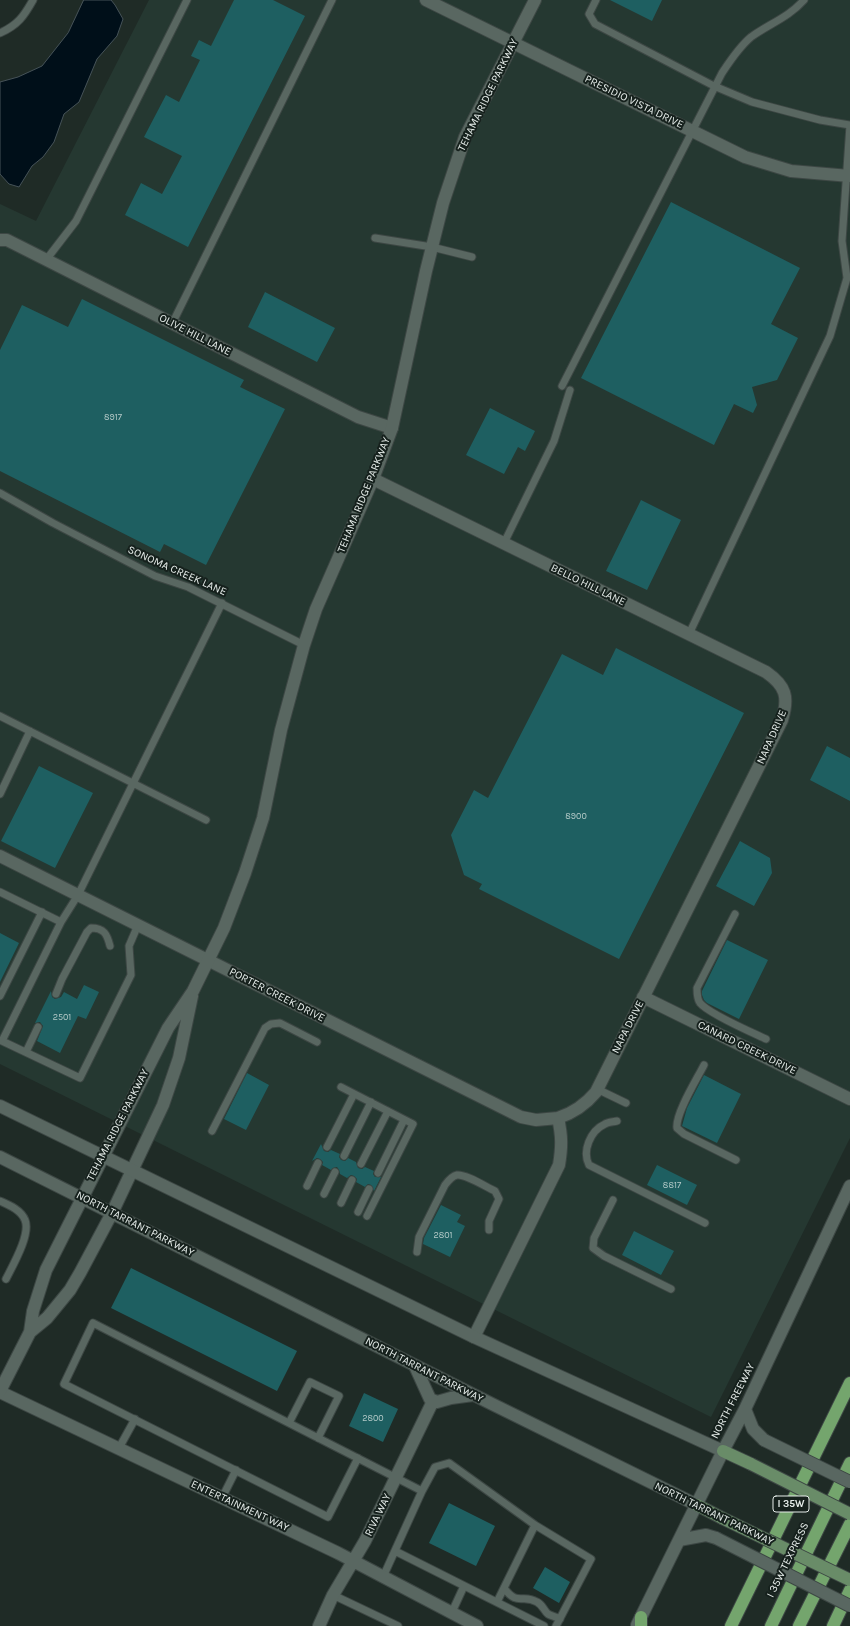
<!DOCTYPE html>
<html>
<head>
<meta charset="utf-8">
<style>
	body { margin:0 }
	canvas { display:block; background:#1f2b26 }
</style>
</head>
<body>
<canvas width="850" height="1626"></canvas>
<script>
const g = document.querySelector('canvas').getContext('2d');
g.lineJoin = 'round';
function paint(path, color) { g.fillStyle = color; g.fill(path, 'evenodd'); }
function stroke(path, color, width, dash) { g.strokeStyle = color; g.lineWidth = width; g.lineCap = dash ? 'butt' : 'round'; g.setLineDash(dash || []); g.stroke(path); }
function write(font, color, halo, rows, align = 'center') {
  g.font = font + ' Karla,sans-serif'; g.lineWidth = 4; g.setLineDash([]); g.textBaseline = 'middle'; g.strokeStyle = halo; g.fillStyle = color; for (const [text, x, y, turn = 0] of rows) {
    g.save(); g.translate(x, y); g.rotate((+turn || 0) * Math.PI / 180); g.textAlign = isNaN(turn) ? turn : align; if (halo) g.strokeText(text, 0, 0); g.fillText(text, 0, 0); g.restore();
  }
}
paint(new Path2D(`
	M149,0H850V1138L711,1417L0,1064V204L36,221Z`), '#253831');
const water = new Path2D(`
	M84,0H111L115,5L123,19L117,36L97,59L79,102L64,114L54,142L43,157L32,166L19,187L9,184L0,174V82L18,77L42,66L68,33Z`);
paint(water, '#000f19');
stroke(water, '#455258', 1);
paint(new Path2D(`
	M234,0H273L305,16L188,247L125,215L141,183L162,194L182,156L144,137L166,95L179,102L200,60L191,56L199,40L211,46Z
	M610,0H662L652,21Z
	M671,202L800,268L771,324L798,338L777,380L752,387L757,405L753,413L734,404L714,445L581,378Z
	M265,292L335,328L317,362L248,327Z
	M82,299L244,380L240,387L285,409L206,565L164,544L160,552L0,471V350L22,305L68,327Z
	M490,408L535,431L525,451L518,447L504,474L466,455Z
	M641,500L681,520L647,590L606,571Z
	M616,648L744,713L619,959L479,889L482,884L464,875L451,835L474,790L488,798L562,654L603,675Z
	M827,746L850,758V801L810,780Z
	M39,766L93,793L55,868L1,841Z
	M740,841L770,858L772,873L754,906L716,886Z
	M0,933L19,943L0,982Z
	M727,940L768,960L739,1019L707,1003L704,1000L702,995V991Z
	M84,985L99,992L86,1019L78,1016L60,1053L37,1041L43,1026L40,1022L35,1023L51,991L52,997L55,999L61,997L64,992L77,999Z
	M247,1073L269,1085L246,1130L224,1119Z
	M704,1075L741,1094L717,1143L682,1126L687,1108Z
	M321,1144L324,1151L328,1152L331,1150L340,1154L339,1157L341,1160L345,1161L348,1158L356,1162L358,1168L362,1169L365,1167L374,1171L373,1174L375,1177H381L374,1191L371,1185L368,1184L365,1187L356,1182L357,1179L354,1176L351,1175L347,1178L340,1174L339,1170L337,1167L333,1168L331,1170L322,1165L323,1162L320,1159L317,1158L312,1161Z
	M657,1165L697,1185L687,1205L647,1185Z
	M441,1205L461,1215L457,1222L465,1226L450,1257L423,1244L424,1238Z
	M634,1231L674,1251L661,1275L622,1255Z
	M131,1268L297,1351L277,1391L111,1308Z
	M364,1393L398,1409L383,1442L349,1426Z
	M449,1503L495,1526L476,1566L429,1543Z
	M545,1567L570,1582L559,1603L533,1588Z`), '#1e5f61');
const service = new Path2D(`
	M596,0L589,14L595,24L714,86L752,102L820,120L850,125
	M0,33C18,25 24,16 33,0
	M375,238L432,247L472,257
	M46,260L76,221L187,0
	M172,324L332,0
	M562,386L722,73C730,61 739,47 751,37C769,24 789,17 804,0
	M0,493L53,523L155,576L188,587L304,645
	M504,543L554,441L570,390
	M689,634L830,336L847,278L842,241L850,125
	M0,716L206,820
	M0,794L30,731
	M0,892L61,922
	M735,914L697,988C697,993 697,999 700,1003C709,1014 751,1032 766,1039
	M138,925L129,946L131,975L80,1078L2,1041L61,922L78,895L222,603
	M56,994L62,979L87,932L91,928C104,928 107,934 110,946
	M0,996L42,912
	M26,1052L38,1027
	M704,1065C697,1079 675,1114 677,1128L684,1134L736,1160
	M341,1087L413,1124L367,1216
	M597,1089L626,1103
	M617,1121C613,1122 608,1122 605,1124C590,1131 582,1151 589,1165L705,1223
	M212,1131L265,1028L271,1024L280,1023L317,1042
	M327,1147L354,1094
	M344,1156L371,1102
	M361,1164L388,1111
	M378,1173L404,1120
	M307,1186L318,1163
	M324,1194L335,1172
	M613,1200L594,1238L593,1248L604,1256L671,1289
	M0,1201C9,1205 21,1210 25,1220C31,1234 13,1265 6,1279
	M341,1203L352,1180
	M358,1212L369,1189
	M417,1252L419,1237L445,1185C448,1181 452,1176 457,1175C466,1174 486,1187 495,1191L499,1199L489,1221V1230
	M289,1423L310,1382L339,1396L318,1438
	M119,1448L135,1419
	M358,1458L328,1517L64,1384L93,1323L422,1491
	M222,1498L236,1470
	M395,1551L544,1626
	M383,1577L422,1491L435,1467L449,1463L535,1525L591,1559L556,1626
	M504,1588C518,1607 522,1593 537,1602C543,1605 544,1611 548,1614C551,1616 557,1617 560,1619
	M333,1595L398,1626
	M497,1602L535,1525
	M452,1612L464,1586`);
const minor = new Path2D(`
	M426,0L745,157L791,171L850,176
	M0,240H7L358,417L392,428
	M373,479L766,672C786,686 789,697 782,720L596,1092C586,1104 573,1113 558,1118C562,1136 562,1147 559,1165L474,1337
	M0,856L521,1117L536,1120L558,1118
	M643,997L850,1099
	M415,1366L430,1399L437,1402L451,1398L473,1395
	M0,1392L338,1553L477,1626
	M319,1626L333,1595L365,1541L433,1401`);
const tertiary = new Path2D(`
	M30,1332L47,1318L70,1290L80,1273L112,1213L163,1105L179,1058L192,996
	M0,1391L30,1332L33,1311L46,1270L168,1028L193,991L224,928L245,873L263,818L281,730L304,645L316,609L373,479L392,428L426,271L443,203L465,137L535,0`);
const secondary = new Path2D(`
	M0,1106L474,1337L723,1451
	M0,1157L490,1403L697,1505
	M745,1409L753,1429L764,1440
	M679,1540L706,1535L716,1538
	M637,1625L723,1451L745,1409L850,1186`);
const primary = new Path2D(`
	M723,1451L751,1464
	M697,1505L722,1518`);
const motorway = new Path2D(`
	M641,1617V1626
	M731,1626L850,1383
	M771,1626L850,1463
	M799,1626L850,1524
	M833,1626L850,1590`);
stroke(service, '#3d4744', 9);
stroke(minor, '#3d4744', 14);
stroke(tertiary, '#3d4744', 14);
stroke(secondary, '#3d4744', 14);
stroke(primary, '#3d4744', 14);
stroke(motorway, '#3d4744', 14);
stroke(service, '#596761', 7);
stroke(minor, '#596761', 12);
stroke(tertiary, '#596761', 12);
stroke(secondary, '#596761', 12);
stroke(primary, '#698c68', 12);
stroke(motorway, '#74a56d', 12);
const secondaryBridge = new Path2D(`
	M764,1440L850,1482
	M716,1538L850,1606`);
const primaryBridge = new Path2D(`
	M751,1464L850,1514
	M722,1518L850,1580`);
stroke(secondaryBridge, '#3d4744', 14, []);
stroke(primaryBridge, '#3d4744', 14, []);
stroke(secondaryBridge, '#596761', 12);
stroke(primaryBridge, '#698c68', 12);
write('9px', '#b4cac8', null, [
	["8917",113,417],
	["8900",576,816],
	["2501",62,1017],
	["8817",672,1185],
	["2801",443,1235],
	["2800",373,1418]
]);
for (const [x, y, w] of [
	[791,1504,36]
]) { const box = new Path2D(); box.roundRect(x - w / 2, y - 8, w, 16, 3); g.fillStyle = '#16211d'; g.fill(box); stroke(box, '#e6edea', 1); }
write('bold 10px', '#e6edea', null, [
	["I 35W",791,1504]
]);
write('11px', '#e6edea', '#16211d', [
	["TEHAMA RIDGE PARKWAY",488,95,-64],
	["PRESIDIO VISTA DRIVE",634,102,26],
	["OLIVE HILL LANE",195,335,27],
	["TEHAMA RIDGE PARKWAY",364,495,-68],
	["SONOMA CREEK LANE",177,571,24],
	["BELLO HILL LANE",588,585,26],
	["NAPA DRIVE",772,737,-66],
	["PORTER CREEK DRIVE",277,995,27],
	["NAPA DRIVE",628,1027,-63],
	["CANARD CREEK DRIVE",747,1048,26],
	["TEHAMA RIDGE PARKWAY",118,1125,-63],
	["NORTH TARRANT PARKWAY",135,1224,27],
	["NORTH TARRANT PARKWAY",424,1370,27],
	["NORTH FREEWAY",733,1401,-63],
	["ENTERTAINMENT WAY",240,1506,25],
	["NORTH TARRANT PARKWAY",714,1514,26],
	["RIVA WAY",378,1515,-64],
	["I 35W TEXPRESS",788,1560,-64]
]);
</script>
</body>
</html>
